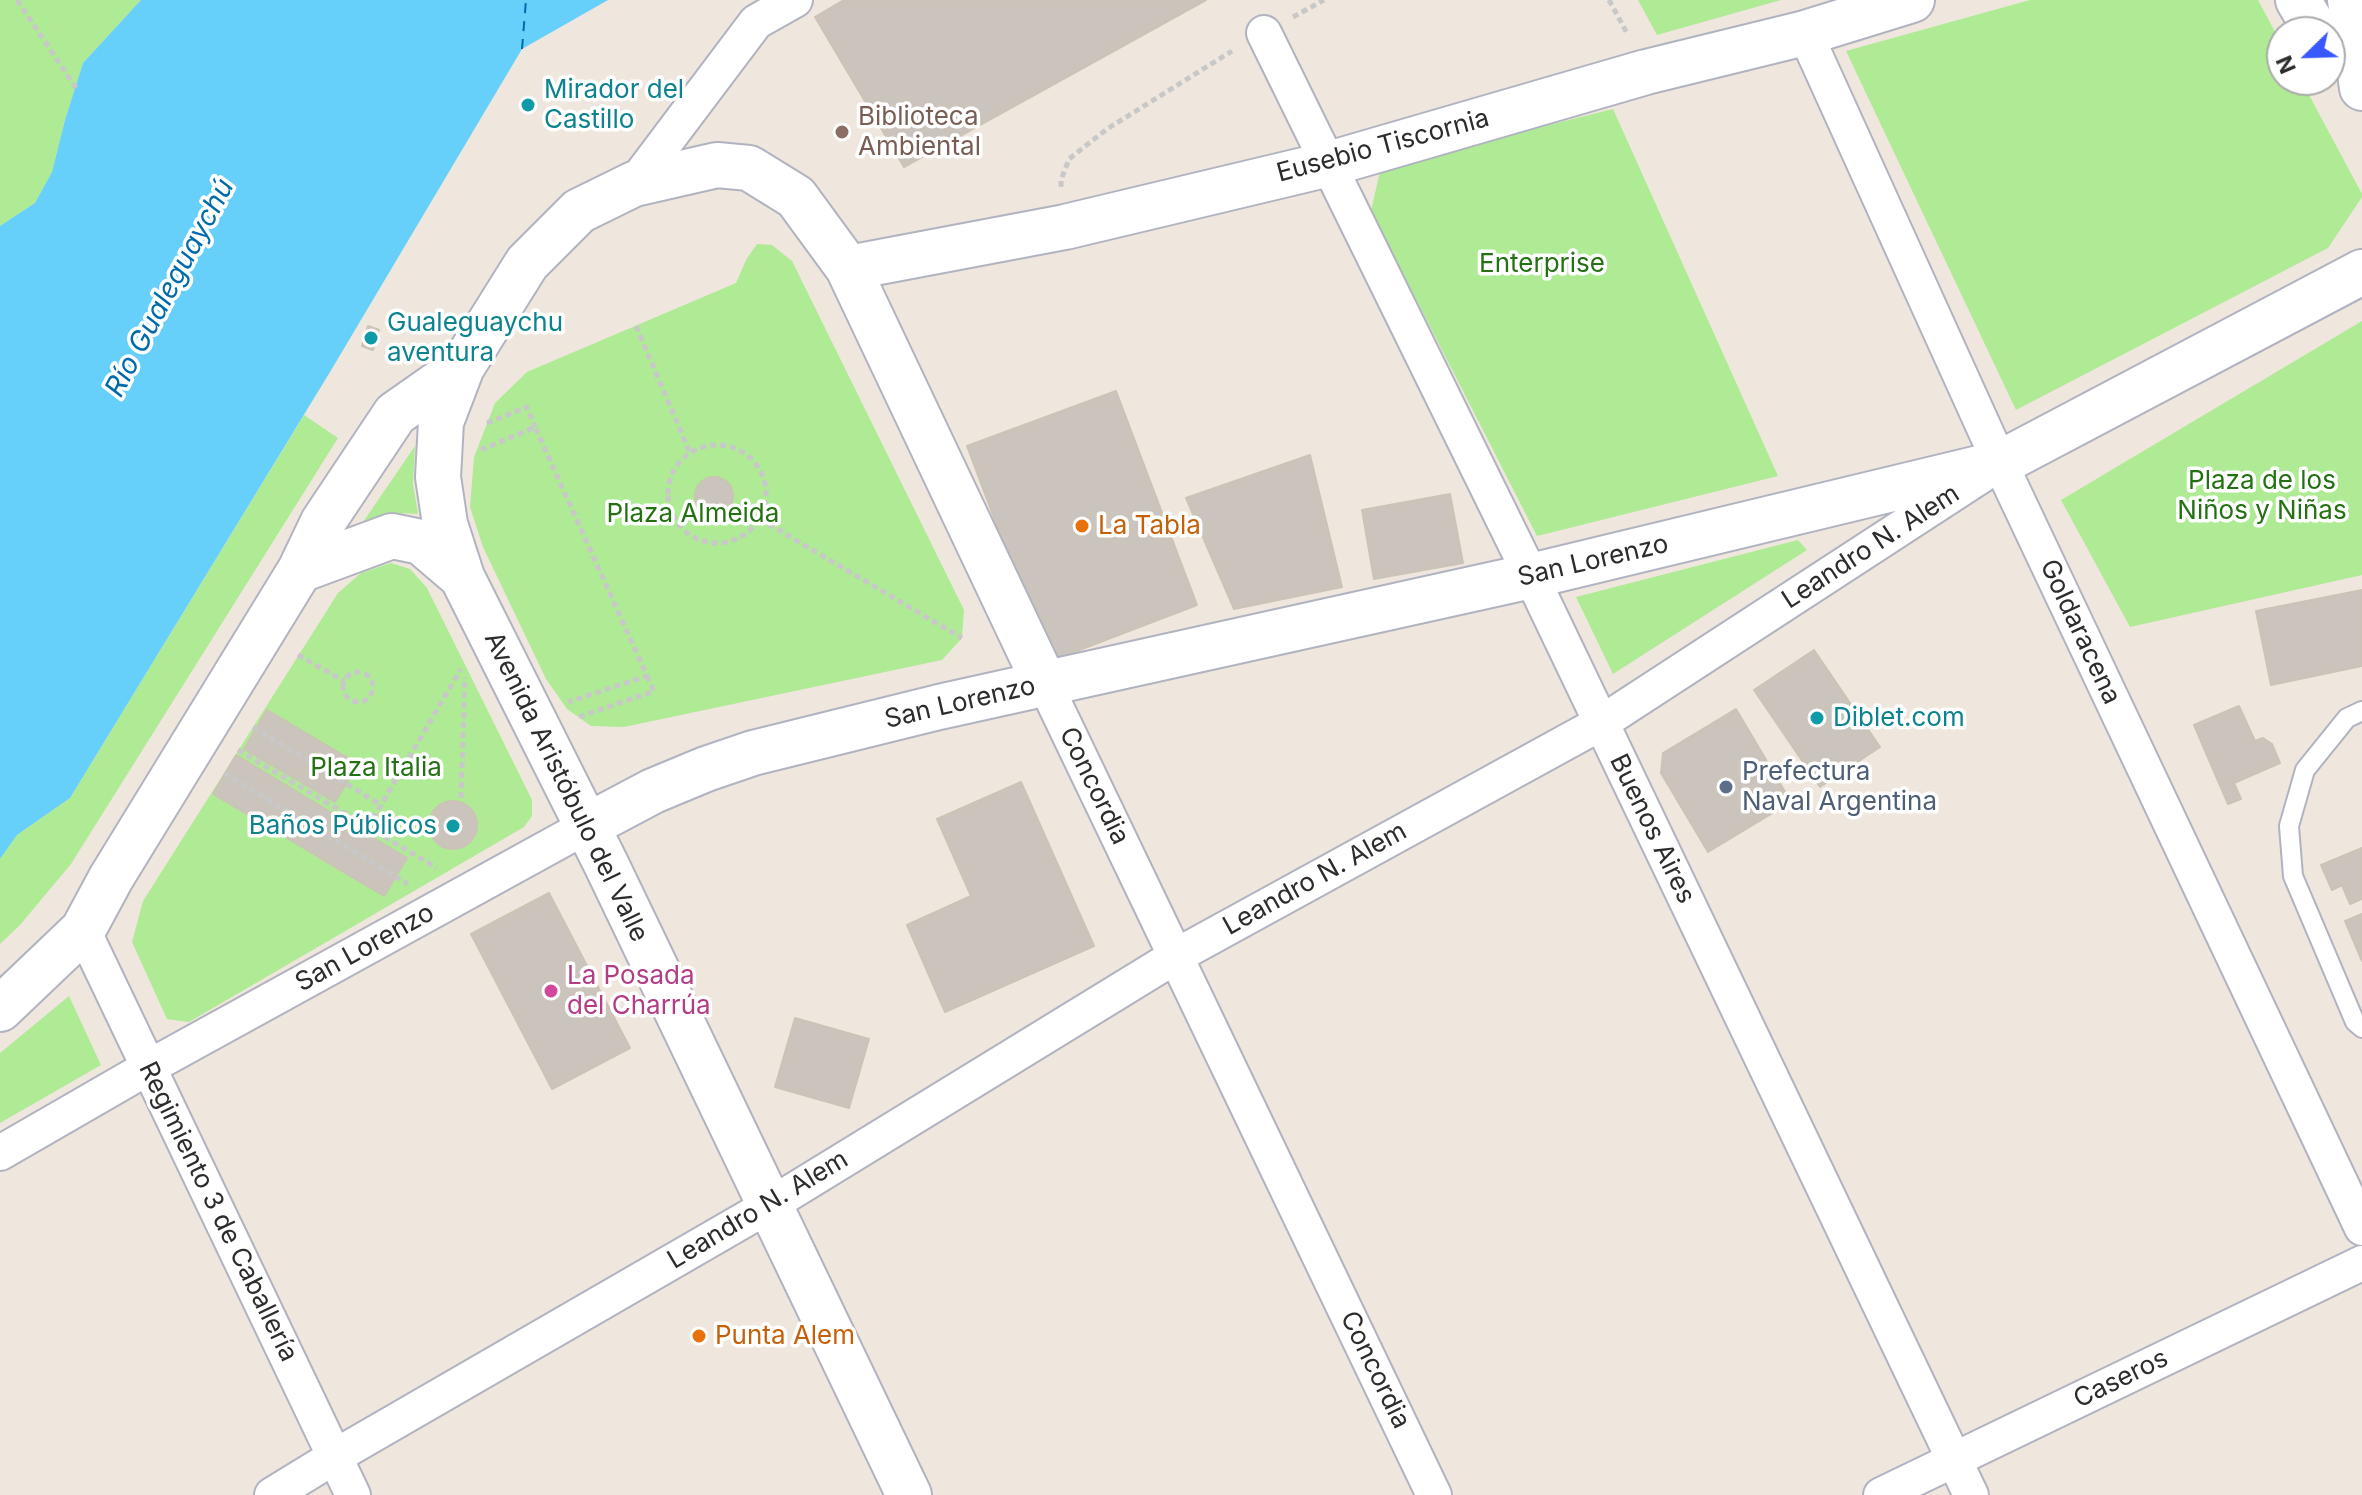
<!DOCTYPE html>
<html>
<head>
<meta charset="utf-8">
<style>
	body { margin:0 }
	#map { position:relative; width:2362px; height:1495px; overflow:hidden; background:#efe7dd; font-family:Inter,sans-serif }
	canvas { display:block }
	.north { position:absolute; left:2266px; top:16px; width:80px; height:80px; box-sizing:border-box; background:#fff; border:2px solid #ababab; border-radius:50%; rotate:247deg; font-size:22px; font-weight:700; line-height:32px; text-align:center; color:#2c2c2c }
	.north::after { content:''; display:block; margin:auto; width:28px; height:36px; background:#3959ff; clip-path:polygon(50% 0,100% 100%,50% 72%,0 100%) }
</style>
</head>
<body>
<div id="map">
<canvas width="2362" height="1495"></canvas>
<div class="north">N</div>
</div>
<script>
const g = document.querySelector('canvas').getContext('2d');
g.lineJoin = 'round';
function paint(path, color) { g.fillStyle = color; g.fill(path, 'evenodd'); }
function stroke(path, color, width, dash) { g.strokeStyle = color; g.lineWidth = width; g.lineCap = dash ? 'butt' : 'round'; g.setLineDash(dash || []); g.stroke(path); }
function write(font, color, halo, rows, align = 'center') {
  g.font = font + ' Inter,sans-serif'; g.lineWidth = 7; g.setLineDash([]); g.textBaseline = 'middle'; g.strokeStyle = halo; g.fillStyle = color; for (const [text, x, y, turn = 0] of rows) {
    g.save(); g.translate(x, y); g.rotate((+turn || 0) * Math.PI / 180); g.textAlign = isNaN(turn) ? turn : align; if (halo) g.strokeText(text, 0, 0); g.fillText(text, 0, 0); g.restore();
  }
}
paint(new Path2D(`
	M0,0H141L83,63L65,120L52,172L35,203L0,226Z
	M1638,0H1781L1657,35Z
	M2030,0H2258L2282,45V80H2301L2362,194V197L2328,248L2016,410L1846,51Z
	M1613,109L1778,476L1537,536L1371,211L1381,167Z
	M757,244L772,245L792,261L964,610L962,638L942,660L624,727L591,726L567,709L546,679L483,547L470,507L474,457L495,403L527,372L736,283L746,260Z
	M2362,321V575L2130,627L2061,500Z
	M304,415L338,438L71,864L20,925L0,944V859L17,835L70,798Z
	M415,446L413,484L418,514L399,513L361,525Z
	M1798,540L1807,550L1613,674L1576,597Z
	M391,563L410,569L427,588L532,800V816L524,827L189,1022L167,1019L132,942L143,901L338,593L361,573Z
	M69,996L101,1065L0,1123V1053Z`), '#afea94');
paint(new Path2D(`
	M141,0H608L522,49L330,372L70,798L17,835L0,859V226L35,203L52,172L65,120L83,63Z`), '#66cffa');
stroke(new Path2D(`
	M522,49L526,0`), '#006bab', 2, [10, 8]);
const building = new Path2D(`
	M844,0H1206L904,167L815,17Z
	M368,326L379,330L373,350L362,346Z
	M1116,391L1197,605L1048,662L967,446Z
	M1310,455L1342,587L1234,609L1186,498Z
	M695 496a19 19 0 1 1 38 0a19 19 0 1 1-38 0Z
	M1450,494L1463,563L1374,579L1362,510Z
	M2362,590V666L2271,685L2256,611Z
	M1814,650L1880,747L1820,787L1754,690Z
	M2239,706L2255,741L2263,738L2272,744L2280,763L2234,783L2241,799L2228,804L2194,725Z
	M1736,709L1791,802L1708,852L1661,773L1663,753Z
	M267,710L358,764L335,802L244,749Z
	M236,755L407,858L384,896L213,794Z
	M1021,782L1094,946L945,1012L907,925L971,896L937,819Z
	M429 825a24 24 0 1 1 48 0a24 24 0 1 1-48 0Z
	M2362,848V899L2350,904L2342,885L2332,890L2321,865Z
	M549,893L630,1048L552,1089L471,934Z
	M2362,914V961L2345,921Z
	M795,1018L869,1039L849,1108L775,1087Z`);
paint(building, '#cac4bc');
stroke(building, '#cbc4b6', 2);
const lane = new Path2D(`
	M2362,711L2347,718L2305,770L2289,826L2293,876L2355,1022L2362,1028`);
const street = new Path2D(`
	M1264,33L1531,576L1971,1495
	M1805,33L2000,463L2362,1228
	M634,184L756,22L795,0
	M1045,684L1434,1495
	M83,930L353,1495
	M0,1153L149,1067L587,826
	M272,1495L334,1457L770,1205L1176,956L1601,723L1982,475
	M1881,1495L2362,1263`);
const secondary = new Path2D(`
	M2298,0L2317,32
	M2350,0L2362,88
	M848,268L1065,227L1329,164L1646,72L1805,33L1912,0
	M462,367L441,422L438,477L445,524L462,577L606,864L909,1495
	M300,570L392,536L421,542L462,577
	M587,826L653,791L706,769L753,753L939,707L1531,576L2000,463L2362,272
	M0,1009L83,930L111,878L300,570L323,522L395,414L462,367L527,263L579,211L634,184L717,165L749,168L796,197L848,268L1045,684`);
stroke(lane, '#b1b3c1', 22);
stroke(street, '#b1b3c1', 38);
stroke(secondary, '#b1b3c1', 48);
stroke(new Path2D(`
	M17,0L76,88
	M1609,0L1628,35
	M1293,17L1324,0
	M1061,187V180L1069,159L1107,129L1232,51
	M636,326L690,453
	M487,423L527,407L535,427
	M668 494a49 49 0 1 1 98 0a49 49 0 1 1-98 0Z
	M481,450L535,427L647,676L568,702
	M760,519L962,638
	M298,655L344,681
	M343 687a15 15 0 1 1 30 0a15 15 0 1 1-30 0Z
	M579,717L654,691L647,676
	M253,727L381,805
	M238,750L437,868
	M224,773L408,884
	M461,798L465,677
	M368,827L461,669`), '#c8c8c8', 5, [6, 4]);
stroke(lane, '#fff', 18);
stroke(street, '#fff', 34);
stroke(secondary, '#fff', 44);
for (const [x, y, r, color] of [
	[528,105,8,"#0f9aa8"],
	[842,132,8,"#8d6e63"],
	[371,338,8,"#0f9aa8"],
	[1082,526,8,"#e8710a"],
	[1817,718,8,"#0f9aa8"],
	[1726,787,8,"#5c6f8a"],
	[453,826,8,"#0f9aa8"],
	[551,991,8,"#d1479c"],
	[699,1336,8,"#e8710a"]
]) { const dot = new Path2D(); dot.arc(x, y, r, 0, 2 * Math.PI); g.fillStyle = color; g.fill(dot); stroke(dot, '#fff', 3); }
write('26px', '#0d838f', '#fff', [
	["Mirador del",544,90],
	["Castillo",544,120],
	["Gualeguaychu",387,323],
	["aventura",387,353],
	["Diblet.com",1833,718],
	["Baños Públicos",437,826,"right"]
], 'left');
write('26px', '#785e54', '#fff', [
	["Biblioteca",858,117],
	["Ambiental",858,147]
], 'left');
write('26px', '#2c2c2c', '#fff', [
	["Eusebio Tiscornia",1383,146,-15],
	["Leandro N. Alem",1871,547,-33],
	["San Lorenzo",1593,561,-13],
	["Goldaracena",2080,632,65],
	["San Lorenzo",960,703,-13],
	["Concordia",1094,786,64],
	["Avenida Aristóbulo del Valle",566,787,64],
	["Buenos Aires",1652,829,64],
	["Leandro N. Alem",1315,879,-29],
	["San Lorenzo",365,948,-29],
	["Leandro N. Alem",758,1210,-31],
	["Regimiento 3 de Caballería",218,1212,64],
	["Concordia",1375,1370,64],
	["Caseros",2121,1379,-26]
]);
write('26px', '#247113', '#fff', [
	["Enterprise",1542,264],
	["Plaza de los",2262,481],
	["Niños y Niñas",2262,511],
	["Plaza Almeida",693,514],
	["Plaza Italia",376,768]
]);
write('26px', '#c56008', '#fff', [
	["La Tabla",1098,526],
	["Punta Alem",715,1336]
], 'left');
write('26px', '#4e5e75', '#fff', [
	["Prefectura",1742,772],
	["Naval Argentina",1742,802]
], 'left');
write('26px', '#b23c85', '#fff', [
	["La Posada",567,976],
	["del Charrúa",567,1006]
], 'left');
write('italic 28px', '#006bab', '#fff', [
	["Río Gualeguaychú",170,288,-62]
]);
</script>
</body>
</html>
